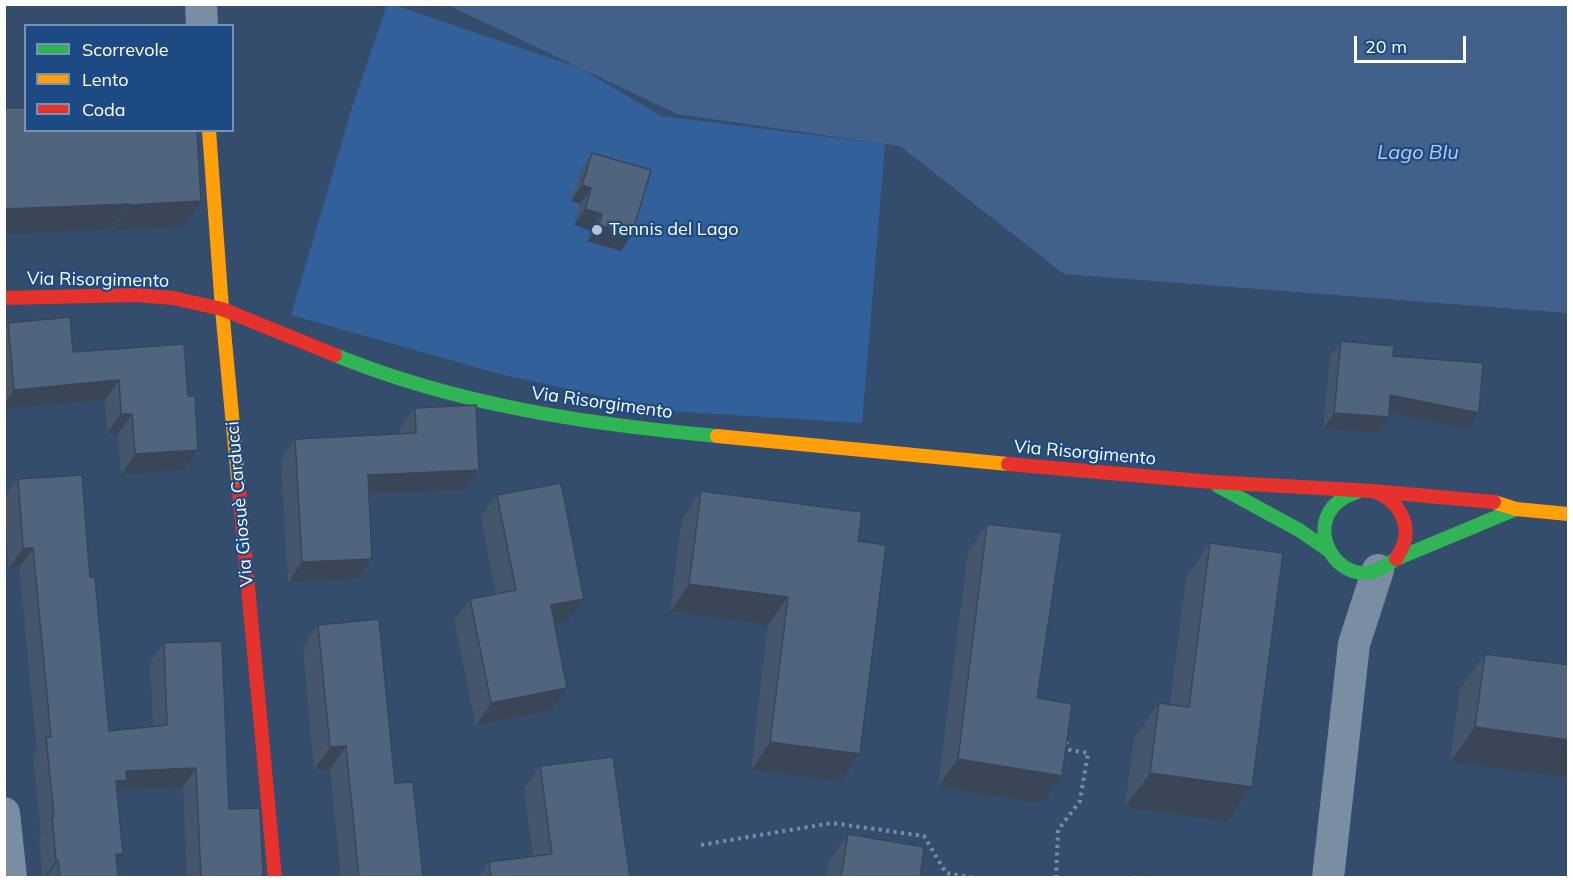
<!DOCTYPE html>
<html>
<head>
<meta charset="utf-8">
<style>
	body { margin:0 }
	#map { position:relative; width:1573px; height:882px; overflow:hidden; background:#354d6c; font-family:Mulish,sans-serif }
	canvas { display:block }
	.frame { position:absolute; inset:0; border:6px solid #fff; pointer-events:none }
	.legend { position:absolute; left:24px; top:24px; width:210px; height:108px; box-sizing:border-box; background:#1e4a83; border:2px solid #7892b5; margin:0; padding:8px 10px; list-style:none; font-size:18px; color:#fff }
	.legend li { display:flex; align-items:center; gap:12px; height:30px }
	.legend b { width:30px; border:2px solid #7892b5 }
	.scale { position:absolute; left:1354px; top:36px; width:112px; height:27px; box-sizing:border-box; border:3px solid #fff; border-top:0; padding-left:8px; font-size:18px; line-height:21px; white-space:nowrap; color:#fff; -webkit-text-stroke:4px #1e4a83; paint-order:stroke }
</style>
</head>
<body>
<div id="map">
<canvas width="1573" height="882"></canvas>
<div class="frame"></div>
<ul class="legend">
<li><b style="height:8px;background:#30b455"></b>Scorrevole</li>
<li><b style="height:8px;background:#ff9f0a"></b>Lento</li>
<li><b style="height:8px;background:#e5322d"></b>Coda</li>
</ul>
<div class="scale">20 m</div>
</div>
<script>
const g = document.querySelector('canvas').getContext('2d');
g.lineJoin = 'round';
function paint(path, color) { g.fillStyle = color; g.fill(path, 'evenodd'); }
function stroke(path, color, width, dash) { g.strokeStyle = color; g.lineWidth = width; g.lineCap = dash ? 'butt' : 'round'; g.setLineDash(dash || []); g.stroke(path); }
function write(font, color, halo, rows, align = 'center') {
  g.font = font + ' Mulish,sans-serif'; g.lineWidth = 4.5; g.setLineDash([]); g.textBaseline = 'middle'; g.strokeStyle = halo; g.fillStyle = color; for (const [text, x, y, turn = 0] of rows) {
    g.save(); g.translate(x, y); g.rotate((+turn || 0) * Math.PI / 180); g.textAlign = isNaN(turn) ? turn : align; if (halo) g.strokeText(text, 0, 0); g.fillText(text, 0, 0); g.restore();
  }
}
paint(new Path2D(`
	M387,5H394L580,68L661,116L885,144L862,423L668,411L496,373L291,315L351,111Z`), '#32609a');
paint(new Path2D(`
	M448,5H1568V313L1064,274L900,146L677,114Z`), '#42618a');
stroke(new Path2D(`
	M701,845L832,823L924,836L946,873L976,878
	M1056,878L1058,830L1080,801L1088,753L1070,750L1065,740`), '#7b8da2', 4, [3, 4.5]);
stroke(new Path2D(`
	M201,4L202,26
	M4,813L11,878
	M1328,878L1354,644L1378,570`), '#7b8da2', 32);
stroke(new Path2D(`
	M335,355C457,405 587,424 717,436
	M1218,486L1299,530L1328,550
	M1359,491C1352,494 1343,497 1338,502C1309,525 1330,574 1366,573C1377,572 1387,565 1396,559L1516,509`), '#30b455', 14);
stroke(new Path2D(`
	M209,130L222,309L239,490
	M717,436L1008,464
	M1494,502L1516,509L1568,514`), '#ff9f0a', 14);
stroke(new Path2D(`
	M4,298L136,295L173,298L222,309L335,355
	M1008,464L1212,482L1373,491L1494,502
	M239,490L275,878
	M1373,491C1396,499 1412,521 1403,546C1401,550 1398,555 1396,559`), '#e5322d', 14);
paint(new Path2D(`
	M4,108L183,227L111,231V230L4,234Z
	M592,153L621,251L587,241L590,230L574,225L580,204L571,201L581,169Z
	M8,323L73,352L188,396L198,450L184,470L121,475L118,434H107L105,400L4,409V328Z
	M1341,341L1393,356L1468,429L1389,413V417L1378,433L1323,429L1330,357Z
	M415,408L479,470L464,490L369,495L372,559L358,579L288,583L281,460L295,439L400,434V429Z
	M18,479L90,577L109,731L153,727L150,662L164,643L229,809L263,875L261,878H187L183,787L119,790L117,793V862L118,878H43L39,836L41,834L33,756L37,750L19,567L9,568L4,503V498Z
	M701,491L858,541L841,782L751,770L768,625L670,612L682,519Z
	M497,495L584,599L568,622L554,624L551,711L476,726L454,621L470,599L496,594L481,517Z
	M987,524L1037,698L1062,776L1043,804L938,787L968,552Z
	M1210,543L1252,787L1227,822L1125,807L1134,738L1159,703L1170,704L1186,578Z
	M318,625L395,783L423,878H341L330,769L314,770L303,647Z
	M1485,654L1569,665L1450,762L1460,689Z
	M540,766L630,878H478L489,862L533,856L524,789Z
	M848,834L920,878H826L829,862Z`), '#45566c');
paint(new Path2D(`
	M582,185L591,188L580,204L571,201Z
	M201,201L183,227L111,231L129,205Z
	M129,204L111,230L4,234V209Z
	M585,209L602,214L590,230L574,225Z
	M599,225L632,234L621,251L587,241Z
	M119,380L105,400L4,409V404L14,390Z
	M1390,395L1479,413L1468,429L1379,411Z
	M1334,413L1389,417L1378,433L1323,429Z
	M121,414H132L118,434H107Z
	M198,450L184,470L121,475L135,454Z
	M479,470L464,490L353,495L368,475Z
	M23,548H33L19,567L9,568Z
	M372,559L358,579L288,583L302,562Z
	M689,584L788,597L768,625L670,612Z
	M584,599L568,622L535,628L551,605Z
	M567,688L551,711L476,726L491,703Z
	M1475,727L1569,740V778L1450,762Z
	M770,742L860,754L841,782L751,770Z
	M346,746L330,769L314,770L330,747Z
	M958,759L1062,776L1043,804L938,787Z
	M196,768L183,787L119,790L113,799L116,781L126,771Z
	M1150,773L1252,787L1227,822L1125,807Z
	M116,854H123L109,873Z
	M56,860H58L46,878H44Z`), '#384658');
const building = new Path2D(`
	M4,108H26V130H197L201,201L129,205V204L4,209Z
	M592,153L651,170L632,234L599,225L602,214L585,209L591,188L582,185Z
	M70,317L73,352L184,344L188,396H195L198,450L135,454L132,414H121L119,380L14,390L8,323Z
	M1341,341L1394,346L1393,356L1483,363L1479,413L1390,395L1389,417L1334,413Z
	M476,405L479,470L368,475L372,559L302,562L295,439L416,433L415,408Z
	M82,475L90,577H95L109,731L167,725L164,643L222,641L229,809L260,808L263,875H261L262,878H201L196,768L126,771L127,780L116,781L123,854H116L118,878H60L58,860H56L52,817H54L46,737H51L33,548H23L18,479Z
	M561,483L584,599L551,605L567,688L491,703L470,599L516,590L497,495Z
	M701,491L862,512L858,541L886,545L860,754L770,742L788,597L689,584Z
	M987,524L1062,533L1037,698L1072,704L1062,776L958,759Z
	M1210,543L1283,553L1252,787L1150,773L1159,703L1189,707Z
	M379,619L395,783L413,782L423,878H359L346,746L330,747L318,625Z
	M1485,654L1569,665V740L1475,727Z
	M613,757L630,878H491L489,862L552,854L540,766Z
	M848,834L924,847L920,878H841Z
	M1133,874L1162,878H1132Z`);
paint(building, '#50647d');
stroke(building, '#384658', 1.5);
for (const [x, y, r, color] of [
	[597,230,6,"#b8c1cc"]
]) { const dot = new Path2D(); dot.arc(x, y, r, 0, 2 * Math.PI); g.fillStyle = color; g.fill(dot); stroke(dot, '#1e4a83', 2); }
write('18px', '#fff', '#1e4a83', [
	["Tennis del Lago",609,230]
], 'left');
write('18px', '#fff', '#1e4a83', [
	["Via Risorgimento",98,280,1],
	["Via Risorgimento",602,403,8],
	["Via Risorgimento",1085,453,5],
	["Via Giosuè Carducci",240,504,-95]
]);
write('italic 20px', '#b0cef1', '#1e4a83', [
	["Lago Blu",1418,153]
]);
</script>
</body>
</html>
